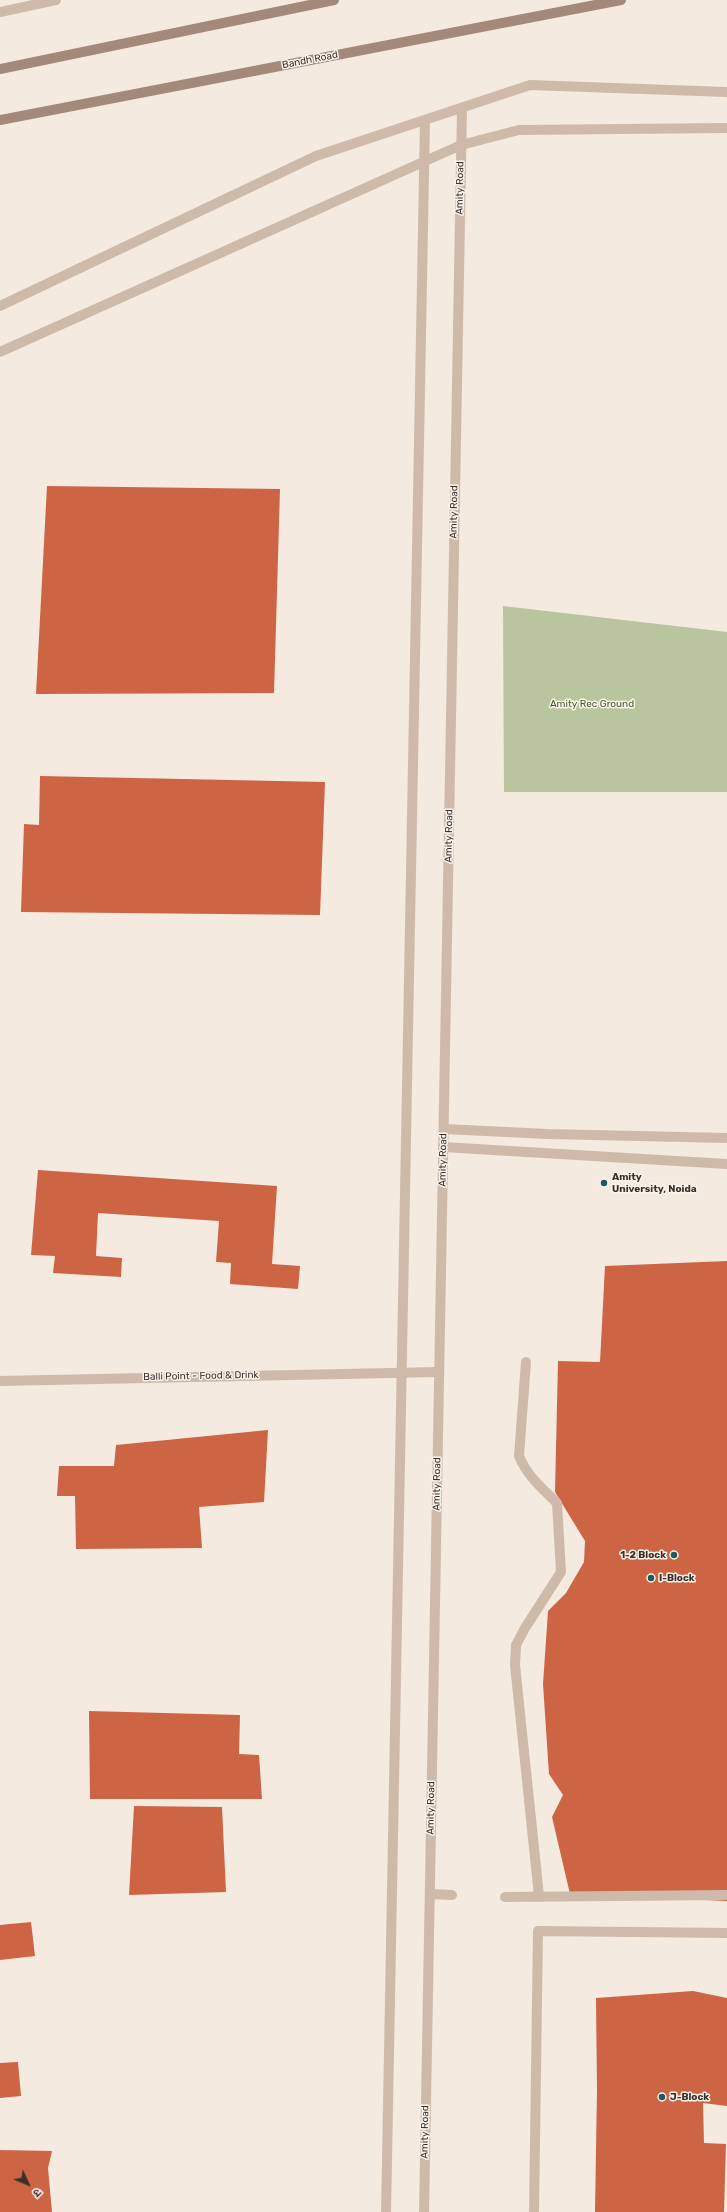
<!DOCTYPE html>
<html>
<head>
<meta charset="utf-8">
<style>
	body { margin:0 }
	#map { position:relative; width:727px; height:2212px; overflow:hidden; background:#f5eadf; font-family:Rubik,"Noto Sans Devanagari",sans-serif }
	canvas { display:block }
	.north { position:absolute; left:8px; top:2164px; width:40px; height:40px; -webkit-text-stroke:3px #fbf4ec; paint-order:stroke; rotate:134deg; font-size:11px; font-weight:700; line-height:16px; text-align:center; color:#3b2f2a }
	.north::after { content:''; display:block; margin:auto; width:14px; height:18px; background:#3b2f2a; clip-path:polygon(50% 0,100% 100%,50% 72%,0 100%) }
</style>
</head>
<body>
<div id="map">
<canvas width="727" height="2212"></canvas>
<div class="north">उ</div>
</div>
<script>
const g = document.querySelector('canvas').getContext('2d');
g.lineJoin = 'round';
function paint(path, color) { g.fillStyle = color; g.fill(path, 'evenodd'); }
function stroke(path, color, width, dash) { g.strokeStyle = color; g.lineWidth = width; g.lineCap = dash ? 'butt' : 'round'; g.setLineDash(dash || []); g.stroke(path); }
function write(font, color, halo, rows, align = 'center') {
  g.font = font + ' Rubik,sans-serif'; g.lineWidth = 3; g.setLineDash([]); g.textBaseline = 'middle'; g.strokeStyle = halo; g.fillStyle = color; for (const [text, x, y, turn = 0] of rows) {
    g.save(); g.translate(x, y); g.rotate((+turn || 0) * Math.PI / 180); g.textAlign = isNaN(turn) ? turn : align; if (halo) g.strokeText(text, 0, 0); g.fillText(text, 0, 0); g.restore();
  }
}
paint(new Path2D(`
	M503,606L727,632V792H504Z`), '#b8c59e');
paint(new Path2D(`
	M47,486L280,489L274,693L36,694Z
	M40,776L325,782L320,915L21,912L24,824L39,825Z
	M38,1170L277,1186L272,1264L300,1266L298,1289L230,1284L231,1263L216,1262L219,1221L98,1213L96,1256L122,1258L121,1277L53,1273L55,1256L31,1255Z
	M727,1261V1901L570,1894L552,1817L563,1795L549,1774L543,1684L548,1611L566,1593L584,1562L585,1541L555,1492L558,1361L600,1362L605,1266Z
	M268,1430L264,1502L199,1507L202,1548L76,1549L75,1496H57L59,1466H114L116,1445Z
	M89,1711L240,1715L239,1754L259,1755L262,1799H90Z
	M134,1806L222,1807L226,1892L129,1895Z
	M31,1922L35,1956L0,1960V1925Z
	M693,1991L727,1998V2106L703,2103L704,2143L726,2144L724,2212H595L597,2090L596,1998Z
	M18,2062L21,2096L0,2098V2063Z
	M0,2150L52,2151L48,2168L52,2212H0Z`), '#cd6444');
stroke(new Path2D(`
	M0,12L56,0
	M444,1129L548,1134L727,1138
	M443,1147L727,1164
	M526,1362L519,1456C527,1476 542,1488 557,1503L561,1572L525,1628L516,1645L515,1665L539,1896
	M430,1894L452,1895
	M505,1897L727,1895
	M534,2212L538,1931L727,1933`), '#cebaaa', 10);
stroke(new Path2D(`
	M0,1381L439,1372`), '#cebaaa', 10);
stroke(new Path2D(`
	M0,306L316,156L530,85L727,92
	M0,352L461,145L519,130L727,128
	M386,2212L425,120
	M424,2212L462,108`), '#cebaaa', 10);
stroke(new Path2D(`
	M0,69L334,0
	M0,120L621,0`), '#a2897b', 10);
for (const [x, y, r, color] of [
	[604,1183,4,"#1c5c60"],
	[674,1555,4,"#1c5c60"],
	[651,1578,4,"#1c5c60"],
	[662,2097,4,"#1c5c60"]
]) { const dot = new Path2D(); dot.arc(x, y, r, 0, 2 * Math.PI); g.fillStyle = color; g.fill(dot); stroke(dot, '#fbf4ec', 1.5); }
write('10px', '#3b2f2a', '#fbf4ec', [
	["Bandh Road",310,60,-11],
	["Amity Road",460,188,-89],
	["Amity Road",454,512,-89],
	["Amity Road",449,836,-89],
	["Amity Road",443,1160,-89],
	["Balli Point - Food & Drink",201,1376,-1],
	["Amity Road",437,1484,-89],
	["Amity Road",431,1808,-89],
	["Amity Road",425,2132,-89]
]);
write('10px', '#4a5b2c', '#fbf4ec', [
	["Amity Rec Ground",592,704]
]);
write('bold 10px', '#3b2f2a', '#fbf4ec', [
	["Amity",612,1177],
	["University, Noida",612,1189],
	["1-2 Block",666,1555,"right"],
	["I-Block",659,1578],
	["J-Block",670,2097]
], 'left');
</script>
</body>
</html>
